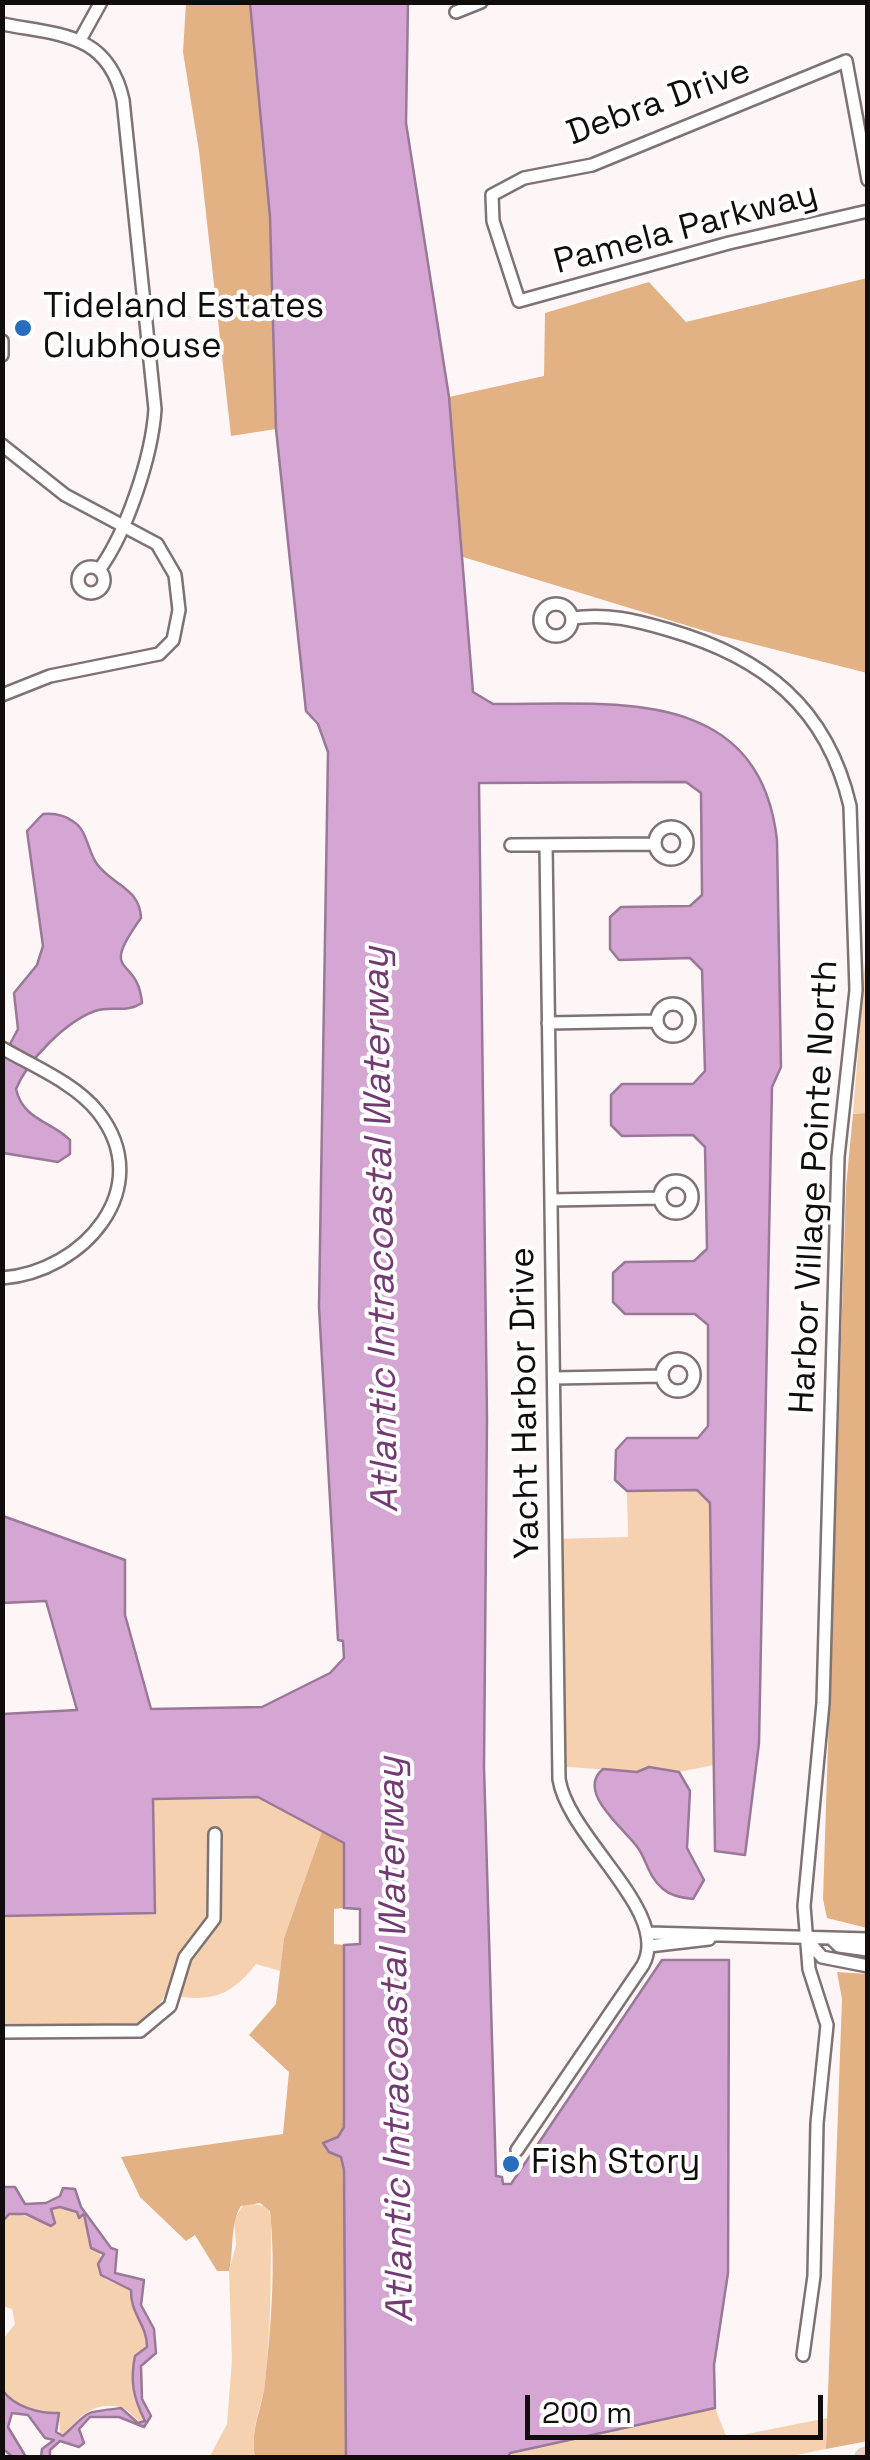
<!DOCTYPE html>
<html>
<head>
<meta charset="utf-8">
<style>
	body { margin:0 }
	#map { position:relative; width:870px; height:2460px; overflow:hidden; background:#fef6f6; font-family:"Space Grotesk",sans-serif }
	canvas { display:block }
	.frame { position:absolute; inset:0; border:5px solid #110d0d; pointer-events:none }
	.scale { position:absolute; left:525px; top:2395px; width:298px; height:45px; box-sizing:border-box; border:5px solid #110d0d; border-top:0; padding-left:12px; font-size:30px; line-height:35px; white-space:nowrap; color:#110d0d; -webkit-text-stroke:8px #fff; paint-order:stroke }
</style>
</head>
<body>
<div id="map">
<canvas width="870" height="2460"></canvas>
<div class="frame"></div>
<div class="scale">200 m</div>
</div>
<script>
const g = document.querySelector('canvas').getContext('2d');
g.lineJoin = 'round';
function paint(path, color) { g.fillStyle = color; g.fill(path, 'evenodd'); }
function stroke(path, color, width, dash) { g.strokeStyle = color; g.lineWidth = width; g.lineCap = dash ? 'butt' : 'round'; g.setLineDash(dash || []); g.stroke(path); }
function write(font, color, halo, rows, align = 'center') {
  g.font = font + ' "Space Grotesk",sans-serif'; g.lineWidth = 8; g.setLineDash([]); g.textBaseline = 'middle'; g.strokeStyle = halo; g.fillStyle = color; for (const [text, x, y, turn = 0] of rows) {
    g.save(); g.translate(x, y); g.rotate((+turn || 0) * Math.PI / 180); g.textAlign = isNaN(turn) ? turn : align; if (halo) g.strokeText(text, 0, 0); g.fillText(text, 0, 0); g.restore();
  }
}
paint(new Path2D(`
	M865,963L867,1113L853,1114Z
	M698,1490L710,1502L714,1765L679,1772L649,1767L637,1772L555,1766L553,1539L628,1537L627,1491Z
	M258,1797L322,1831L284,1938L280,1971L256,1964C227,2001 207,2001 165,1995L148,2023L3,2025L2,1916L154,1913L152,1799Z
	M245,2202L268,2207L271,2220C271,2274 271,2328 265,2383C261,2411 250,2428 255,2457L209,2458L227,2424L232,2360L229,2271L236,2245L234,2220Z
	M57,2207L77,2212L80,2218L84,2214C89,2235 104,2253 105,2279L131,2290C130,2313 148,2326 147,2349C126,2372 130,2394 146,2421L143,2423C134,2420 131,2411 123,2408C99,2400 76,2415 67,2435H60L59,2413C40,2414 14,2407 3,2391V2339L15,2324L12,2309L3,2306V2221L9,2214C27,2213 37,2223 55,2223L50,2210Z
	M715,2408L727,2438L827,2418L826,2449L787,2457L508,2458L509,2453Z`), '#f6d1b0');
paint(new Path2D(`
	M186,3H250L270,217L276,429L231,436L199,151L183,52Z
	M867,278V673L718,635L463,557L449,397L544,376L545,313L649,282L686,322Z
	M867,1113V1928L827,1918L823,1899L846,1187L853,1114Z
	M322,1831L344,1843V1908L334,1909V1944L344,1945V2127L338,2137L323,2143L341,2157L344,2170L346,2457H255C250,2428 262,2411 265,2382C271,2326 276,2267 270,2211L260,2203L241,2206C230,2222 234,2251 229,2271H217L195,2235L186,2241L140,2197L121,2157L283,2134L289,2072L249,2035L276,2004L284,1938Z
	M837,1972L867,1974L868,2441L826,2449L842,1999Z`), '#e2b184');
const water = new Path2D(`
	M250,3H408L406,123L449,397L473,692L493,704C610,705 759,683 777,840L781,1067L772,1087L759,1743L745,1855L715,1851L710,1503L697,1490L627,1491L615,1480L616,1450L627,1438H698L708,1426V1325L695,1314H625L613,1302V1273L625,1262L694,1261L707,1249L705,1147L693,1135L622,1136L611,1125V1095L622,1084H693L705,1071L702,970L690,958L619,960L610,949V917L621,907L690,906L702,895L701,793L686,782L479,783L487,1418L484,1767L496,2176L502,2177L503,2184H511L662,1960H729L728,2273L714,2365L715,2408L510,2453L508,2457H346L344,2170L341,2157L329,2152L323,2143L338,2137L344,2127V1945L360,1944V1909L344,1908V1843L258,1797L153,1799L155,1913L3,1916V1714L77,1710L46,1601L3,1603V1516L125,1560V1615L151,1709L262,1707L330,1673L344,1658L343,1641L338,1640L319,1307L328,752L318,724L306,711L276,429L270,217Z
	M43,814C54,813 65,815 74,822C87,830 88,852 97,864C112,885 140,888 141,918C97,979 138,954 142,1003C125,1014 113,1005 95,1011C65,1022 28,1060 16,1089C23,1120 51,1121 70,1140V1154L58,1162L3,1153L2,1059L18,1029L14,993L37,965L43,946L27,831Z
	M649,1767L679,1772L690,1791L687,1848L704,1880L693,1899C682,1898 671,1896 663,1889C649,1878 647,1861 638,1848C625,1829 575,1792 603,1769L637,1772Z
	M3,2187H15L25,2204L46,2203L60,2196L63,2188L75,2189L81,2207L111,2248L117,2250L115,2273L144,2280L141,2305L154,2329L156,2353L141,2366L142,2399L151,2416L144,2427L119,2417H90L79,2429L84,2443L79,2447L60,2441L50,2450V2457H41L42,2449L54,2440L45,2438L28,2415L12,2413L8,2427L26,2457H13L3,2449V2391C15,2407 40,2414 59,2413L56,2432L63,2436C91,2411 79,2413 121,2408L138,2423L145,2421C133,2397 130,2381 135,2356L147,2347C147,2324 130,2314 131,2290L101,2275L98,2264L104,2254L91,2248L84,2214L79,2218L77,2212L60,2207L51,2209L55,2223L51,2226L26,2214H9L3,2221Z`);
paint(water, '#d5a6d4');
stroke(water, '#9a7898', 2.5);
const minor = new Path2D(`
	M456,12L481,2
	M2,24C58,35 108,32 123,100L155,409C152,456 127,532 99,570
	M80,40L101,2
	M868,180L846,61L592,165L524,178L492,195L493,221L519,301L729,243L868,211
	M2,341V355
	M2,445L65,495L157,544L175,575L179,610L173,640L159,654L50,676L2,695
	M78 580a13 13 0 1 1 26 0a13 13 0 1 1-26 0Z
	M540 620a16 16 0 1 1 32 0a16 16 0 1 1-32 0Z
	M572,618C607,613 635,620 669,630C763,657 827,707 850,806L856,990L838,1157L823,1703L804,1906L809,1969L827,2025L817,2123L814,2276L803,2355
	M655 843a16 16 0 1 1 32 0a16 16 0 1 1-32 0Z
	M511,845L655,844
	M657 1020a16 16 0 1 1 32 0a16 16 0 1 1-32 0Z
	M548,1023L657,1021
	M2,1048C33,1066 75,1083 98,1112C158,1188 83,1272 2,1278
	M660 1197a16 16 0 1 1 32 0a16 16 0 1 1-32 0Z
	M551,1200L660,1198
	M662 1375a16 16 0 1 1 32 0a16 16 0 1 1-32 0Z
	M554,1378L662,1376
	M649,1933L868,1939
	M832,1939L839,1946L868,1950
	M807,1940L822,1957L868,1966
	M649,1946L709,1939
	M2,2032L140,2031L170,2006L185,1957L214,1919L215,1834
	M517,2150L643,1965C672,1912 568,1838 559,1779L546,845`);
const primary = new Path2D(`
	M865,2458L868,2457`);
stroke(minor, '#7e7273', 16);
stroke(primary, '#d4d3d3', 22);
stroke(minor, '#fff', 11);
stroke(primary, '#f8caba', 18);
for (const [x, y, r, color] of [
	[23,328,10,"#286dbe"],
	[511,2164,10,"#286dbe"]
]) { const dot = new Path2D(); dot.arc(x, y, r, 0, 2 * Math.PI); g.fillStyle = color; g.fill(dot); stroke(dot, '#fff', 4); }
write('35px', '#110d0d', '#fff', [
	["Debra Drive",659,103,-20],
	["Pamela Parkway",686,229,-15],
	["Harbor Village Pointe North",815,1187,-87],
	["Yacht Harbor Drive",526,1403,-91]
]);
write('35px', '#110d0d', '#fff', [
	["Tideland Estates",43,308],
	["Clubhouse",43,348],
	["Fish Story",531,2164]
], 'left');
write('italic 38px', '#723973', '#fff', [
	["Atlantic Intracoastal Waterway",382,1230,-91],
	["Atlantic Intracoastal Waterway",397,2040,-91]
]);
</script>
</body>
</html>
